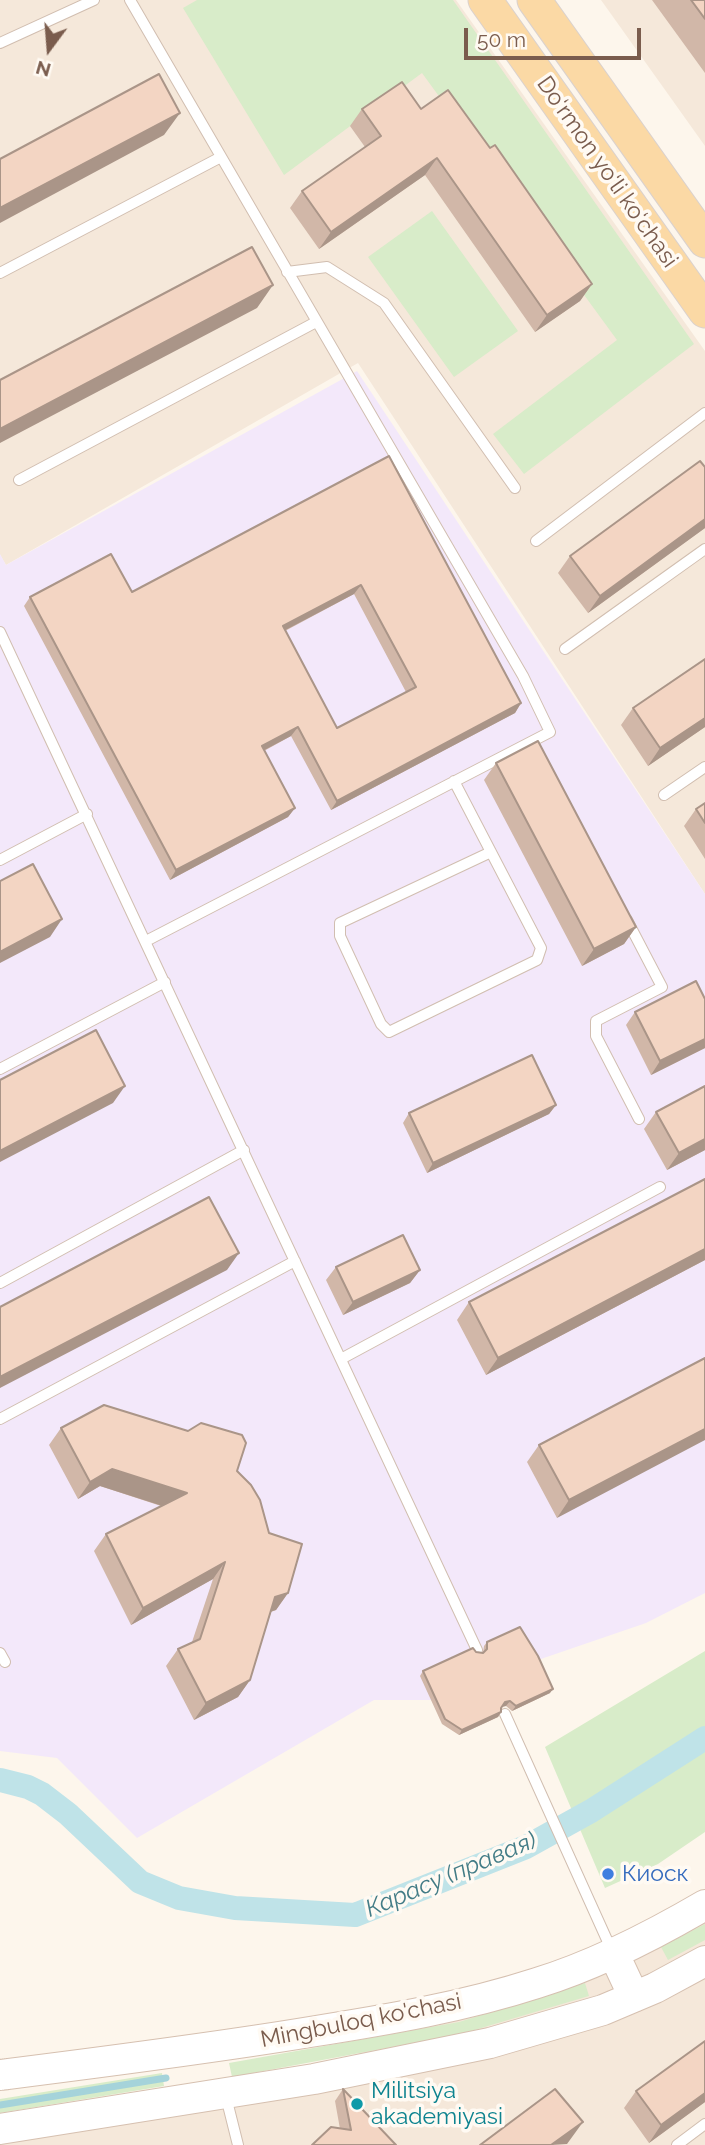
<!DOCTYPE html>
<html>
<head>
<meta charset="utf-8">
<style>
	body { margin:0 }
	#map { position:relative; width:705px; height:2145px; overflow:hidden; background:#fdf6ec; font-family:Raleway,sans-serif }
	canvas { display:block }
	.north { position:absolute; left:14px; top:14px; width:70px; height:70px; -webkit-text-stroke:5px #fffaf3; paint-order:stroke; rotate:196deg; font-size:19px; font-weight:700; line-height:28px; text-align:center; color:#7a5c4d }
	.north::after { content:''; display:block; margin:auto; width:24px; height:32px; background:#7a5c4d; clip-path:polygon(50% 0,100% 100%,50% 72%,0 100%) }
	.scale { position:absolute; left:464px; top:28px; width:177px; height:32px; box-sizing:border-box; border:4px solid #7a5c4d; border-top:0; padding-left:9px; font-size:21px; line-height:24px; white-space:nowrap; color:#7a5c4d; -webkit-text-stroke:5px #fffaf3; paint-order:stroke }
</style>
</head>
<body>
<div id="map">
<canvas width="705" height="2145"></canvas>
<div class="north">N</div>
<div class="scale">50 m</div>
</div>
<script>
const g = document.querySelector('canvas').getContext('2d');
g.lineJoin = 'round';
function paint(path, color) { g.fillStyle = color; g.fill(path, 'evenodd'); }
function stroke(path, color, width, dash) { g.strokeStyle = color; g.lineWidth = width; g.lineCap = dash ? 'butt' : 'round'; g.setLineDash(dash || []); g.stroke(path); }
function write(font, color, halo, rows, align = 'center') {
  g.font = font + ' Raleway,sans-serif'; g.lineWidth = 7; g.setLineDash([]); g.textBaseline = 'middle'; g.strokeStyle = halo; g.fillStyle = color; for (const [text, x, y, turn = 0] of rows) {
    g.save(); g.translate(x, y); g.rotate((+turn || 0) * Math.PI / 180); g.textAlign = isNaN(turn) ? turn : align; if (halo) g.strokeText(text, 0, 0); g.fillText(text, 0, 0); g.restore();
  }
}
paint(new Path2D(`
	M0,0H456L705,351V894L358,363L6,565L0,555Z
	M601,0H705V146Z
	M705,1902V2145H0V2129L293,2082Z`), '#f5e8da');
paint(new Path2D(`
	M357,371L705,894V1593L646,1623L535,1661L497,1692L431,1700H374L137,1838L57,1758L0,1751V554L6,565Z`), '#f3e8fa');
paint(new Path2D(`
	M197,0H453L694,344L524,474L493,434L617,340L422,73L284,175L183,8Z
	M432,211L518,331L454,377L368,257Z
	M705,1651V1832L658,1864L605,1888L545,1747Z
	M705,1924V1940L668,1960L661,1947Z
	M585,1983L589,1996L461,2034L232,2077L229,2063L459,2022Z
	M162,2073L164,2086L0,2113V2099Z`), '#d8ecc9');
stroke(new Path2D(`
	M0,2105L166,2078`), '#a5d3da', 7);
stroke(new Path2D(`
	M0,1780L28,1787L42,1794L68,1814L140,1882L179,1898L235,1908L355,1915L526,1847L591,1811L705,1738`), '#bfe3e8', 24);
const lane = new Path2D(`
	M130,0L523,676L550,732L146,941
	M0,43L94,0
	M287,272L327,267L384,303L515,488
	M0,273L221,157
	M19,480L316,322
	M536,541L705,413
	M0,632L477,1650
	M565,649L705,549
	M454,781L541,948L537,960L389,1032L381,1024L340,936V923L491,852
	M664,795L705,767
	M0,860L87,814
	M627,920L662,987L596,1021V1036L639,1119
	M0,1069L165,982
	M0,1283L244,1150
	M341,1359L660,1187
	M0,1419L295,1261
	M0,1653L5,1662
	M505,1714L612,1951
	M226,2097L238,2145
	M677,2145L705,2124`);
const secondary = new Path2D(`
	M613,1952L634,1997
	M0,2075C103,2062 207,2049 310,2032C386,2020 463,2007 537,1983C596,1965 652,1936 705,1905
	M0,2129L314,2079L490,2043L603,2010L655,1988L705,1961`);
const primary = new Path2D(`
	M485,0L705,311
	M534,0L705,241`);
stroke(lane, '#d1beb0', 12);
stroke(secondary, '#d6c0b0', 32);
stroke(primary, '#dad1cd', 35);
stroke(lane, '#fff', 10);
stroke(secondary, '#fff', 30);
stroke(primary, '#fbd9a5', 33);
paint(new Path2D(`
	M652,0H705V73Z
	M362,109H421L490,148L592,284L580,301L535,332L425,175L319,249L290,208L302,191L365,147L350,126Z
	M389,456L521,703L515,713L331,810L291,736L264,751L295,808L288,817L170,880L24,606L30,597L132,592ZM354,594L406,692L337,728L285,631Z
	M705,467V528L588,613L558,573L570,556Z
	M633,708L705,727L648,766L621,725Z
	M496,763L636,927L624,944L582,966L484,780Z
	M705,803V859L684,826L696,809Z
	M705,999V1048L651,1075L626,1025L635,1012Z
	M705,1086V1150L667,1170L644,1129L656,1112Z
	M556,1105L549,1114L427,1173L403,1123L409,1113Z
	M705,1179V1260L486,1375L457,1320L469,1302Z
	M336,1267L420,1270L410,1283L343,1315L326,1280Z
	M705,1358L557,1518L527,1462L539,1445Z
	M61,1428L237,1471L269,1533L288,1593L276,1610L271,1612L250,1680L238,1697L194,1720L166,1666L178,1649L192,1642L213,1579L131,1625L94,1551L106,1534L161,1506L100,1486L78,1499L49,1445Z
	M487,1642L550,1693L512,1711L506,1706L501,1707V1712L498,1717L459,1735L442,1724L420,1676L423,1671L476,1652L483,1653L484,1646Z
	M343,2089L396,2145L340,2129L335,2101Z
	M636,2091L705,2102L649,2143L624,2108Z`), '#d1b7a8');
paint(new Path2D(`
	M180,113L164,135L0,223V208Z
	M437,158L425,175L319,249L331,232Z
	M592,284L580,301L535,332L547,315Z
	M273,285L257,308L0,443V429Z
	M705,519V528L588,613L600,596Z
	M361,585L354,594L276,635L283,626Z
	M521,703L515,713L331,810L337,801Z
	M705,718V727L648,766L660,748Z
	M298,727L291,736L255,755L262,746Z
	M295,808L288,817L170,880L176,870Z
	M62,919L50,937L0,963V952Z
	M636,927L624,944L582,966L594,949Z
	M705,1039V1048L651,1075L660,1061Z
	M125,1086L113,1103L0,1162V1151Z
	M556,1105L549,1114L427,1173L433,1163Z
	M705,1139V1150L667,1170L679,1153Z
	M705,1249V1260L486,1375L498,1358Z
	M239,1253L227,1270L0,1388V1377Z
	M420,1270L410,1283L343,1315L353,1302Z
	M705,1429V1440L557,1518L569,1500Z
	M112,1469L187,1493L175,1510L100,1486L78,1499L90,1482Z
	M225,1562L213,1579L131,1625L143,1608Z
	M288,1593L276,1610L263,1614L275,1597Z
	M250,1680L238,1697L194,1720L206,1703Z
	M553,1689L550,1693L512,1711L516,1706Z
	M510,1701L506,1706L501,1707L505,1702Z
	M501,1712L498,1717L459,1735L462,1730Z
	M705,2093V2102L649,2143L661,2125Z
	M583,2122L567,2144L551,2145Z`), '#aa9588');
const building = new Path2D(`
	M691,0H705V19Z
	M159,74L180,113L0,208V159Z
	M402,82L421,109L448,90L490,148L495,145L592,284L547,315L437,158L331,232L302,191L381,136L362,109Z
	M252,247L273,285L0,429V380Z
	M389,456L521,703L337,801L298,727L262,746L295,808L176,870L30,597L111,554L132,592ZM361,585L416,687L337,728L283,626Z
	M700,461L705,467V519L600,596L570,556Z
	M705,659V718L660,748L633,708Z
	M538,741L636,927L594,949L496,763Z
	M705,803V823L696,809Z
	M33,864L62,919L0,952V881Z
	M696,981L705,999V1039L660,1061L635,1012Z
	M96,1030L125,1086L0,1151V1080Z
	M532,1055L556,1105L433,1163L409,1113Z
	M705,1086V1139L679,1153L656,1112Z
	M705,1179V1249L498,1358L469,1302Z
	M209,1197L239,1253L0,1377V1307Z
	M403,1235L420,1270L353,1302L336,1267Z
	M705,1358V1429L569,1500L539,1445Z
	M104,1405L188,1431L201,1423L242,1435L246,1443L237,1471L251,1485L260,1500L269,1533L302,1544L288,1593L275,1597L250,1680L206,1703L178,1649L200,1639L225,1562L143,1608L106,1534L187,1493L112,1469L90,1482L61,1428Z
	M520,1627L538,1656L553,1689L516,1706L510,1701L505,1702L501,1708V1712L462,1730L445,1719L423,1671L473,1648L476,1652L483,1653L487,1649V1642Z
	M705,2041V2093L661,2125L636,2091Z
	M343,2089L396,2145H312L331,2127L351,2130Z
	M555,2089L583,2122L551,2145H480Z`);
paint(building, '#f3d5c3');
stroke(building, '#aa9588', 2);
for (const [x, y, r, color] of [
	[608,1874,7,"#3f7fe0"],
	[357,2104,7,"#0f9aa8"]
]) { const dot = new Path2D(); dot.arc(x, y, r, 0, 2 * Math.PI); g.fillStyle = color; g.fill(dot); stroke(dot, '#fffaf3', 2.5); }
write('23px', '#7a5c4d', '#fffaf3', [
	["Do‘rmon yo‘li ko‘chasi",607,172,55],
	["Mingbuloq ko'chasi",361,2021,-11]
]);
write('23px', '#366cbe', '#fffaf3', [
	["Киоск",622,1874]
], 'left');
write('23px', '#0d838f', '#fffaf3', [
	["Militsiya",371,2091],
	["akademiyasi",371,2117]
], 'left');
write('italic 24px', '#437c86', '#fffaf3', [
	["Карасу (правая)",451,1875,-23]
]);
</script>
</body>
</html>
